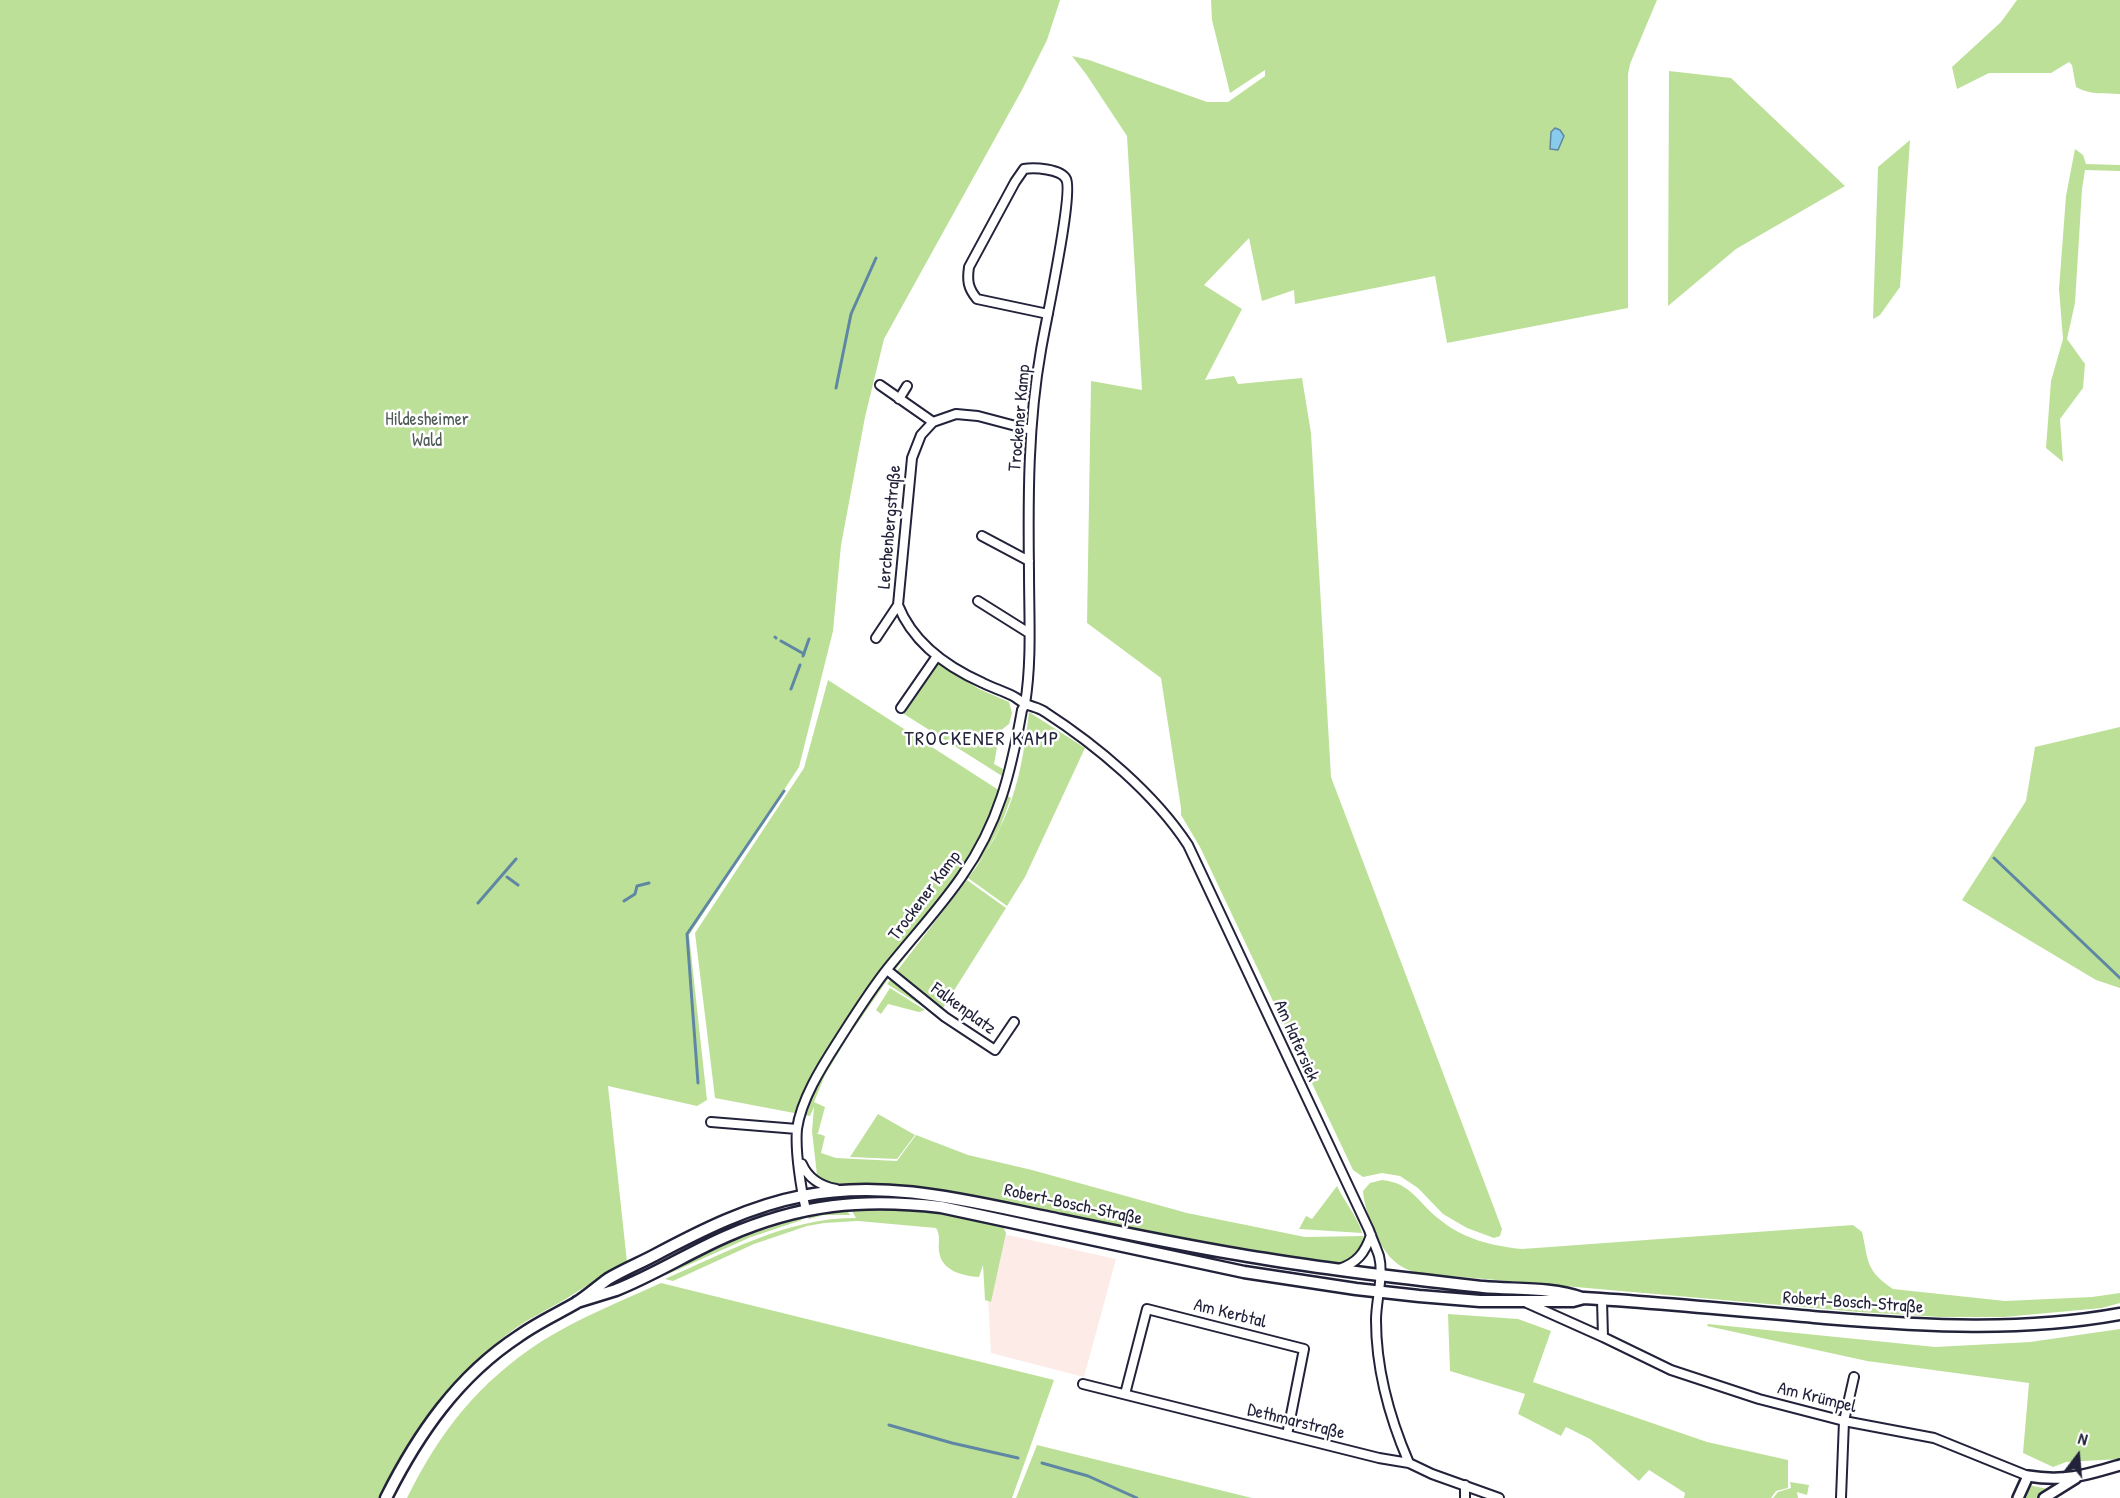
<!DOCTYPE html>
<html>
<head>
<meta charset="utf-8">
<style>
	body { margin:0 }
	#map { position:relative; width:2120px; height:1498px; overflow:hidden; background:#fff; font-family:"Patrick Hand",sans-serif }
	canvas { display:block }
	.north { position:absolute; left:2048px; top:1426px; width:60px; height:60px; -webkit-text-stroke:4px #fff; paint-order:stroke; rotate:16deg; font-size:16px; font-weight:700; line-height:24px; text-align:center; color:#22223b }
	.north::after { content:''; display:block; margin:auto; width:21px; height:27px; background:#22223b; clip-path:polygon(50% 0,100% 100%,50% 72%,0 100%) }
</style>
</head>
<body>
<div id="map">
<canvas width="2120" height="1498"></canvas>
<div class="north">N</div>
</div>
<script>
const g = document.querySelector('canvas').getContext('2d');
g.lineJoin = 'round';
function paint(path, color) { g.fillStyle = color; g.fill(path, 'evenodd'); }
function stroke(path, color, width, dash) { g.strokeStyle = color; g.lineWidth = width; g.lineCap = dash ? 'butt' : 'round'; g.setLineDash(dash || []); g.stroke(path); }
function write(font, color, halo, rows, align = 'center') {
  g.font = font + ' "Patrick Hand",sans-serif'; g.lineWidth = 5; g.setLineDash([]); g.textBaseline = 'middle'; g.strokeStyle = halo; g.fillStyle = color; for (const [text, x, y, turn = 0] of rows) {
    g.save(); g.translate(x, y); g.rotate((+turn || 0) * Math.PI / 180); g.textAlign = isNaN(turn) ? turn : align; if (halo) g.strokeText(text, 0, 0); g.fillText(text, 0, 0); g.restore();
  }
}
paint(new Path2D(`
	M999,1233L1116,1259L1084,1377L991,1353L987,1279Z`), '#fcebe6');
paint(new Path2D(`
	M0,0H1060L1047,40L1023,88L884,339L865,417L841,545L833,631L799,767L689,935L707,1100L697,1106L608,1086L627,1262C605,1273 585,1287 564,1300C547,1310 528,1319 513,1330C450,1377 414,1429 379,1498H0Z
	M1211,0H1657L1630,64L1628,74V308L1447,343L1435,276L1295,304L1294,290L1262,301L1249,238L1204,285L1242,309L1205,380L1234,376L1238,384L1302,378L1311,433L1331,777L1502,1229L1500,1236L1494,1238L1467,1228L1443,1214L1418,1188L1400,1176L1382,1173L1363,1177L1353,1170L1200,847L1181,815V808L1161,678L1087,623L1091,381L1142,390L1127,136L1086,74L1072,56L1089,60L1207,102H1228L1265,76V70L1230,93L1212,20Z
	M2017,0H2120V94C2105,93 2089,95 2076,87L2072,65L2069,62L2051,73H1989L1957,89L1952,67L2001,22Z
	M1669,71L1731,78L1845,186L1736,249L1668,306Z
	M1910,140L1900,287L1880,315L1873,319L1878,167Z
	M2075,149L2083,155L2086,164L2120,165V171L2085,170L2082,189L2075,303L2067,339L2085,364L2083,388L2060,419L2063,462L2046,448L2051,381L2063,339L2059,289L2066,196Z
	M938,664L979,689L1009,702L1012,713L1009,724L1000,731L994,764L1003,769L1002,776L904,714Z
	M828,680L1011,798L1000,827L985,854L886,982L850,1034L825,1075L814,1102L825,1107L818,1133H816L825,1136L821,1153L836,1158L897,1161L916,1135L968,1155L1032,1170L1187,1213L1305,1237L1363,1236C1361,1255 1346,1264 1328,1264L1199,1243L928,1189L884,1185L818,1184L812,1131L814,1107L810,1116L715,1098L695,933L804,768Z
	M1029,712L1085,748L1025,877L1007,906L968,878C1011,822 1021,780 1029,712Z
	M2120,727V988L2096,980L1962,900L2026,801L2035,747Z
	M967,880L1006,908L938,1016L887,984Z
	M890,988L925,1010L919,1012L888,1004L881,1014L876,1010Z
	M878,1114L915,1135L897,1159L850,1157Z
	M1382,1180C1412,1183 1418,1203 1439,1219C1463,1239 1492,1246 1522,1249L1853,1225L1862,1232C1869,1262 1865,1270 1893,1289L2005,1301L2092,1297L2120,1293V1303L2102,1308L2004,1317H1941L1859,1312L1417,1273C1407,1270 1399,1266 1392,1259C1378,1245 1364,1210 1363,1191L1370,1183Z
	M1337,1186C1343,1199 1360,1221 1362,1233L1299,1229L1306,1216L1312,1219Z
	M849,1206L916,1207L1002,1224L1006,1233L991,1302L985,1300L983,1265L979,1277C963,1276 941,1271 939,1251C938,1242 941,1236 936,1228L858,1221L824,1223L807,1226L754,1244L673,1281L665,1279C725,1253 789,1217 856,1218Z
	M846,1209L850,1215H824L809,1219L808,1216Z
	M801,1218L802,1220L751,1237L666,1275L667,1271L750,1234Z
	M661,1283L1054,1380L1012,1498H407C440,1431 479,1382 542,1341C579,1318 621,1301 661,1283Z
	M1448,1314L1518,1319L1551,1331L1533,1382L1707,1442L1788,1460V1488L1776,1491L1771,1498H1684L1685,1493L1649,1470L1639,1481L1590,1439L1566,1427L1561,1436L1518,1414L1525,1394L1450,1371Z
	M1708,1324L1935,1347L2030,1342L2120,1329V1459L2066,1462L2053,1467L2023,1453L2029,1383L1867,1361L1707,1326Z
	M1037,1445L1252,1498H1016Z
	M1790,1482L1809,1485L1807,1495L1797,1492L1798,1498H1773L1778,1492L1791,1488Z
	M2029,1485L2052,1490L2036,1498H2024Z`), '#bde099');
const water = new Path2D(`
	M1555,128L1560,130L1564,136L1558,150L1550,149L1551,132Z`);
paint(water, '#88cbea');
stroke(water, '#5f87a4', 1.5);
stroke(new Path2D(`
	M836,388L851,314L876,258
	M775,637L776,638
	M781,641L804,654
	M803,656L809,639
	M791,689L800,665
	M1994,858L2120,978
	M507,877L518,885
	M624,901L635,894L637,886L649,883
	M478,903L516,859
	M698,1083L687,934L784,791
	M889,1425L952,1443L1018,1458
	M1042,1463L1088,1476L1137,1498`), '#5f87a4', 3);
const minor = new Path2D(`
	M880,385L933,422
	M899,399L907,386
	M1031,430L978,416L956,414L933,422L921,435L912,458L898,605C913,643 947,667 983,683C993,688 1003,691 1013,696C1017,698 1020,701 1024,703C1031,707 1038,707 1045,712C1096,745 1154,793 1188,845L1369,1230C1372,1239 1376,1247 1379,1256C1384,1276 1376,1300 1376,1320C1376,1369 1390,1419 1409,1463
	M982,536L1029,561
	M978,601L1029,633
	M876,638L898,605
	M901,708L937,656
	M887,970L945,1017L995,1050L1014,1022
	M711,1122L797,1129
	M802,1164C808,1178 821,1186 836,1189
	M806,1210C801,1189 795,1151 797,1129C801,1100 821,1068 837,1043C853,1018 869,992 888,968C913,937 940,908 962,876C999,823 1011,772 1022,710L1025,704C1032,661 1029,616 1029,572C1028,498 1028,423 1041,350C1045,325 1074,193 1066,179C1061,169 1034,167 1024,169L1015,182L969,267C967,281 968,288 977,299L1048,314
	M1339,1269C1357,1263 1365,1253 1371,1235
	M1602,1300L1603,1337
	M1527,1303L1603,1337L1671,1370L1759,1399L1844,1421L1934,1438L2028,1476
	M1083,1384L1379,1458L1409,1463L1432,1474L1499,1498
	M1125,1394L1147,1309L1304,1349L1287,1435
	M1465,1498V1485
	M1841,1498L1844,1421L1854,1377`);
const tertiary = new Path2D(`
	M2018,1498L2028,1476C2064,1482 2086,1475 2120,1465
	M2044,1498L2076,1478`);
const secondary = new Path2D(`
	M577,1302C590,1298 603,1294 616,1290C654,1275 690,1252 727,1236C800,1204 863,1198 941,1207L1244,1272L1356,1289L1419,1296L1480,1301H1573L1584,1298C1664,1303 1745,1311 1825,1318C1924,1326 2022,1332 2120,1314
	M386,1498C418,1434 458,1376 519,1336C537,1323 557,1314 576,1303C587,1296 597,1287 608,1279C623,1270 640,1263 655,1255C702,1230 750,1206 802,1196C887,1179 968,1201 1051,1218C1123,1233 1194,1248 1266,1259C1338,1271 1411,1279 1483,1287C1516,1290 1551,1287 1582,1298`);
stroke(minor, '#22223b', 12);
stroke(tertiary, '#22223b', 14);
stroke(secondary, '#22223b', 15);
stroke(minor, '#fff', 8);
stroke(tertiary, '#fff', 9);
stroke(secondary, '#fff', 10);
write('18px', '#22223b', '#fff', [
	["Trockener Kamp",1020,418,-85],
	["Lerchenbergstraße",890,527,-85],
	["Trockener Kamp",925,896,-53],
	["Falkenplatz",963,1009,36],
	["Am Hafersiek",1296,1041,66],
	["Robert-Bosch-Straße",1073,1205,12],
	["Robert-Bosch-Straße",1853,1303,4],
	["Am Kerbtal",1230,1314,14],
	["Am Krümpel",1817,1398,14],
	["Dethmarstraße",1296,1422,14]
]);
write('18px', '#505b57', '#fff', [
	["Hildesheimer",427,420],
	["Wald",427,441]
]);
g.letterSpacing = '1.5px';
write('20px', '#22223b', '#fff', [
	["TROCKENER KAMP",982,740]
]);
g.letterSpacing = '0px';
</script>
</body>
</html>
